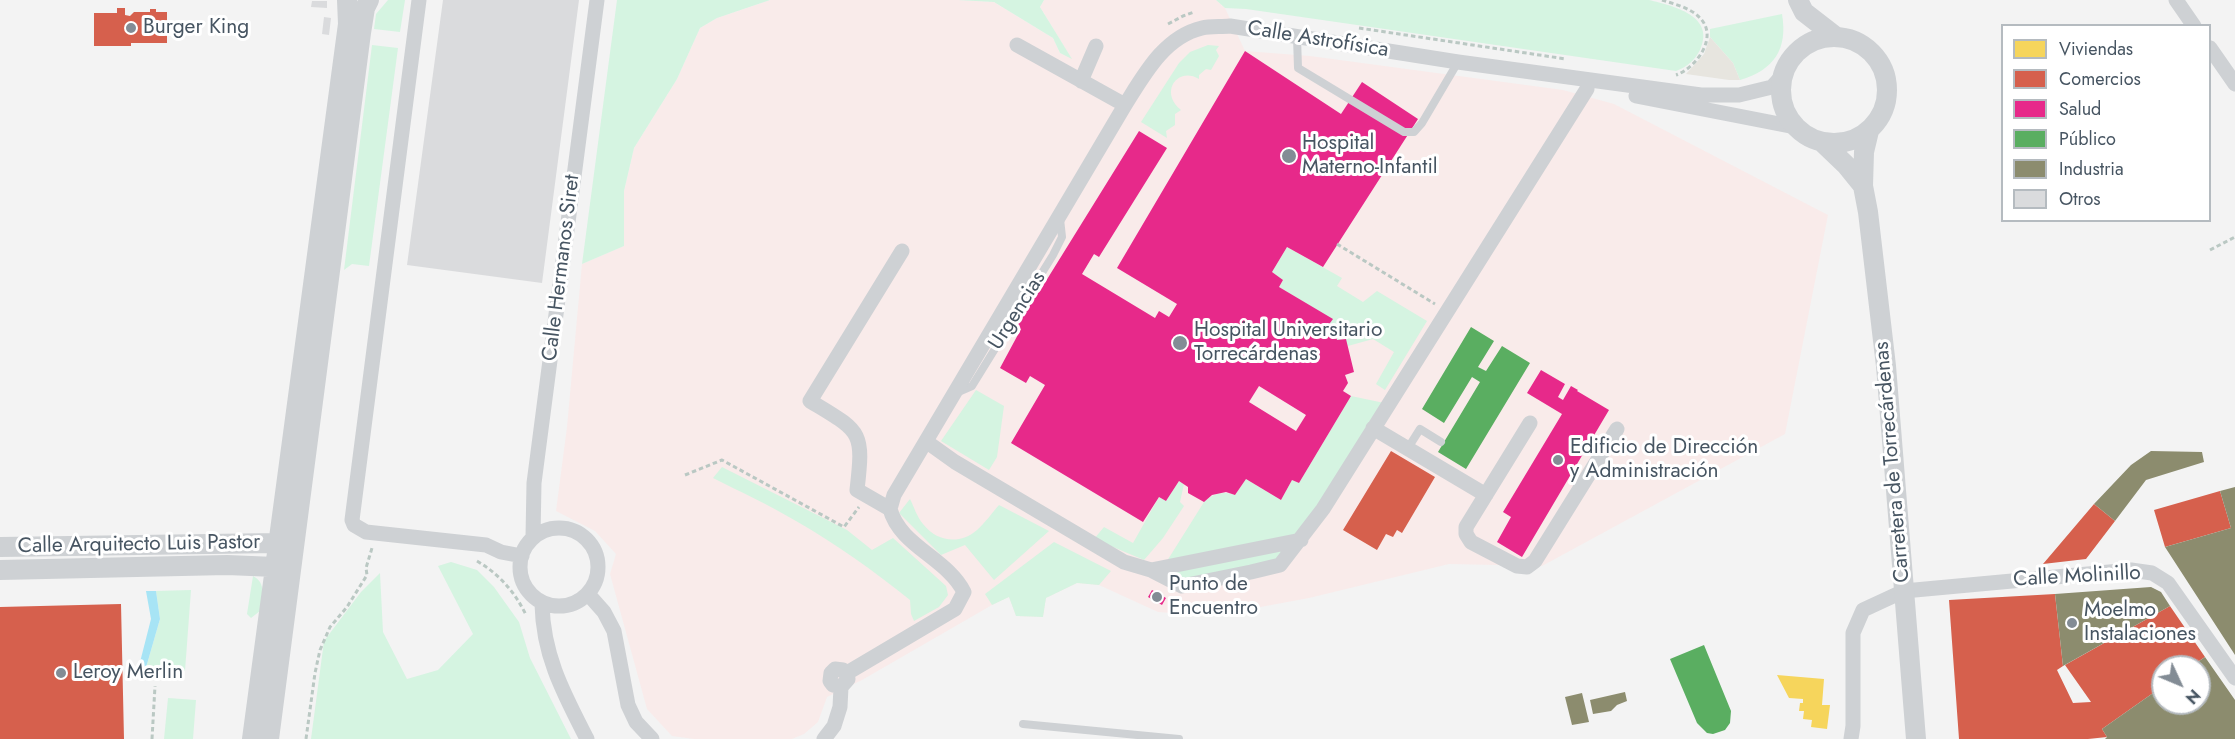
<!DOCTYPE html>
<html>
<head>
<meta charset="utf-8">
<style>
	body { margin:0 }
	#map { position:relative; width:2235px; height:739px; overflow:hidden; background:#f3f3f3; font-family:Jost,sans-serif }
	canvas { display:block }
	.legend { position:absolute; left:2001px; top:24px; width:210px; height:198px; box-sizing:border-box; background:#fff; border:2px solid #b5bbc0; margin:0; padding:8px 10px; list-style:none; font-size:18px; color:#475562 }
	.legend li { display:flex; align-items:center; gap:12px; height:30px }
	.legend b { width:30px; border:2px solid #b5bbc0 }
	.north { position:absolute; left:2151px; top:655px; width:60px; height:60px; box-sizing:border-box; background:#fff; border:2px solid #b5bbc0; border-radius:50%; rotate:134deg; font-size:16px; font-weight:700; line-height:24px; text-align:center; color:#475562 }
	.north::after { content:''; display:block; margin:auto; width:21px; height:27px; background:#838c95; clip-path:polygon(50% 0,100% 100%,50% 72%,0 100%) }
</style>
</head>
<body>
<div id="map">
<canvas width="2235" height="739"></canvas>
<ul class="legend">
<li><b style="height:16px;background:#f6d55c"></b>Viviendas</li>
<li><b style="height:16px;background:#d6604d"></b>Comercios</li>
<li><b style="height:16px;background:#e7298a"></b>Salud</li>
<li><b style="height:16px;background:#5aae61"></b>Público</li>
<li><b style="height:16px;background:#8c8c6e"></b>Industria</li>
<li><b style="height:16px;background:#dadbdd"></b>Otros</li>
</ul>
<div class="north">N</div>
</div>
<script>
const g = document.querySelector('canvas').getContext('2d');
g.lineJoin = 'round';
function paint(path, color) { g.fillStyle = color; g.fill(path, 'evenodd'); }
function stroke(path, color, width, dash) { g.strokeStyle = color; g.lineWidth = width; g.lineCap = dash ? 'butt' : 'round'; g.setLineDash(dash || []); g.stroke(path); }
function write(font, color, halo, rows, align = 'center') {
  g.font = font + ' Jost,sans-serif'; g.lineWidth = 6; g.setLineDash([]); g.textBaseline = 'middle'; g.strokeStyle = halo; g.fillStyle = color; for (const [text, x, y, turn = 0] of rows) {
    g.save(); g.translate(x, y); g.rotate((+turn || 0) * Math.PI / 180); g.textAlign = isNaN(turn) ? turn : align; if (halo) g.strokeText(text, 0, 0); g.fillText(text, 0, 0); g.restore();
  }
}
paint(new Path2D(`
	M770,0H958L994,2L1053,38L1060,53L1071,58L1040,7L1044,0H1216L1225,8L1245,51L1310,56L1563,90L1614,104L1828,215L1785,434L1542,566L1449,564L1309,598L1212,616L1158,612L1099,585L1077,583L1046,598L1043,617L1016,616L1009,597L992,605L862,680L827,697L818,722L804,734L792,739H694L672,736L647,709L610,574L616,554L595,531L556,511L567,427L582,264L624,246V191L634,148L677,79L700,28L717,18Z`), '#f9ebea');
paint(new Path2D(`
	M388,0H405L400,32L374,29L376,14Z
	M617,0H770L717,18L700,28L677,79L634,148L624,191V246L582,264Z
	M958,0H1044L1040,7L1072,59L1060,53L1053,38L994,2Z
	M1216,0H1649C1674,6 1716,16 1700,50C1695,60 1687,67 1676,71L1246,9L1225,8Z
	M1782,14C1788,49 1774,70 1740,80L1733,63L1710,37V29Z
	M372,45L398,48L369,266L352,264L344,270Z
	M1208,45L1219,46L1216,50L1219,56L1211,70L1206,69L1199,75V79C1177,66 1159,93 1181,110L1175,114V125L1166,131L1167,138L1141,122L1179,63L1190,52Z
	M1287,247L1342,278L1337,286L1363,302L1377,291L1427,321L1385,390L1376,384L1394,352L1373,339L1348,346L1345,339L1337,340L1335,332L1327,327L1332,319L1279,287L1283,280L1272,272Z
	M976,390L1004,406L997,457L989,470L941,441Z
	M1351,396L1389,404L1280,565L1182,586L1167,561L1204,502C1214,493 1222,491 1235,495L1246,479L1281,500L1292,480L1299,483Z
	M722,467L847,530L872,550L893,538L946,586L948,595L939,607L914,621L911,614L910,600C874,571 836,544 796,521C769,505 741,492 713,478Z
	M1179,481L1184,484L1180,502L1184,506L1163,538L1144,560L1094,539L1104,527L1133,543L1159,497L1166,501Z
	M910,499C914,507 917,517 923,524C937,542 960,545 977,530C985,523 992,513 999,505L1049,531L994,580L965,545L941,555L899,513Z
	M1054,542L1111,571L1099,585L1077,583L1046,598L1043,617L1016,616L1009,597L992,605L985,594Z
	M451,562L477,570L494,587L519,622L530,658L571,739H311L324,641L361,592L380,573L383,632L407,679L438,670L473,634L438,566Z
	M253,576C267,583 262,598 260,611L251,618L247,614Z
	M191,590L185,671H145L160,619L156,591Z
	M168,698L196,700L193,739H164Z`), '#d5f4e1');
paint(new Path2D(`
	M1710,37L1733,63L1740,80H1729L1686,74L1704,54Z`), '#e7e5df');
paint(new Path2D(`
	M146,591H156L160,619L145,671L138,670L151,619Z`), '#a7e4f5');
paint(new Path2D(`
	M1777,675L1824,679L1822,705H1830L1827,729L1811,727L1812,720L1803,719L1804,711H1799L1800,703H1803V699L1789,698Z`), '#f6d55c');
paint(new Path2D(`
	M117,8H125V15L130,16L134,12H150V9H156V12H167V43H131V46H94V13H117Z
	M1391,451L1435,477L1402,533L1397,530L1393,537L1386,534L1377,550L1343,530Z
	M2220,491L2231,528L2165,547L2154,510Z
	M2094,504L2115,521L2086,559L2043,564Z
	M2055,594L2063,666L2057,670L2073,703L2091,702L2065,665L2170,606L2205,657L2190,667H2163V686L2102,729L2107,737L2088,739H1959L1949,600Z
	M121,604L124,739H0V607Z`), '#d6604d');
paint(new Path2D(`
	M1245,51L1341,114L1362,82L1418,119L1323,267L1287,247L1272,272L1283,280L1279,287L1333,319L1327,327L1335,332L1337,340L1346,339L1354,372L1345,375L1348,383L1343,391L1351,396L1299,483L1292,480L1281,500L1246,479L1235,495L1226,492L1212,495L1204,502L1188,493V487L1179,481L1166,501L1159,497L1143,522L1011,443L1045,385L1030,376L1026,383L1000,368L1021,329L1007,320L1026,289L1036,295L1041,289L1139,131L1167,148L1099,257L1094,254L1082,274L1155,318L1159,311L1169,317L1177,304L1117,268ZM1259,386L1306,415L1296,431L1249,402Z
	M1541,370L1565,384L1558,397L1563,400L1571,386L1578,390L1577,391L1609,410L1522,557L1497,542L1511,517L1503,512L1562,414L1527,393Z
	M1152,590L1166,598L1162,605L1148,597Z`), '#e7298a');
paint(new Path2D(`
	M1471,327L1494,341L1478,367L1486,371L1502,346L1530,363L1466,469L1438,452L1480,382L1472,377L1444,423L1422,409Z
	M1704,645L1731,711L1730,723L1725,730L1713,734L1707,733L1697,723L1670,659Z`), '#5aae61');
paint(new Path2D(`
	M2151,451L2202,452L2204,462L2146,480L2115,521L2094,504L2131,465Z
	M2235,487V655L2165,547L2231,528L2220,491Z
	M2151,587L2161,592L2170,606L2063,666L2055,594Z
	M2205,657L2235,700V739H2105L2107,737L2102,729L2163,686V703H2199V667H2190Z
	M1625,692L1627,701L1617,705L1611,711L1593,714L1590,700Z
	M1582,693L1589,722L1572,725L1565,697Z`), '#8c8c6e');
paint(new Path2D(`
	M443,0H579L542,283L407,265Z
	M312,1H327V8L311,7Z
	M324,17L331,18L329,35L322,34Z`), '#dadbdd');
stroke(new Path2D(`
	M1662,0C1674,4 1691,8 1700,18C1719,37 1696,68 1676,75
	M1168,24L1183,16L1194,12
	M1359,28L1566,59
	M1337,244L1435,304
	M2210,250L2235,237
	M685,475L722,460L844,527L859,507
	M477,561C499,574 515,592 526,615
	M152,739L155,686
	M306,739L315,673L320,650L330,627L347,607L367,575L366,568L372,548`), '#bac8c3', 3, [4.5, 3]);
stroke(new Path2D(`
	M1297,37L1298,68L1404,132H1414L1422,123L1458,62
	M956,393L972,386L1053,255L1062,237L1060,219
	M1408,448L1420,429L1441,442
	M1023,724L1179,739`), '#ced1d4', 8);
stroke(new Path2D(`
	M419,0L352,520L354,525L366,532L486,545L501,552L522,556
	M2176,0L2194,26
	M1017,45L1125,105
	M2210,48L2235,84
	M1081,81L1096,46
	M1636,96L1795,127
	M1530,423L1466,527V534L1471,542L1517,566L1527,567L1535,561L1617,429
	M1373,428L1486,495
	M927,442L955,462L1124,562L1151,570L1182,586L1251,572L1280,565L1323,509L1587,89
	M890,509L894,495L1125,105C1144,75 1164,37 1202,28C1210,26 1221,27 1230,26L1458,62L1701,95H1739L1772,87L1782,76
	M520 567a39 39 0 1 1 78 0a39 39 0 1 1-78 0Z
	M533,537L534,483L597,0
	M1151,570L1301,540
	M588,594L604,612L614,631L628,705L636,722L652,739
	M542,604C543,656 564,694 587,739
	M847,673L955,609L964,592C947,558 900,546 890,509L857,490C864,430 861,432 810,401L902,251
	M824,739L834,726L840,707L841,687L848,679L847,673L843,670L835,669L831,673L830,681L833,685L841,687
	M1851,739L1853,726V633L1863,610L1904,591L2131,570L2152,573L2168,583L2235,678`), '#ced1d4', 15);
stroke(new Path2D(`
	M1798,0L1804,12L1835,36
	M1781 90a53 53 0 1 1 106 0a53 53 0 1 1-106 0Z
	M1869,131L1864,152L1863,186L1868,212L1886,366L1916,739
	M1823,143L1846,165L1863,186
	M0,547L277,543
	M0,570L227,565L275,567
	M252,739L348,24L347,0
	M269,739L361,33L365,8L369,0`), '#ced1d4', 20);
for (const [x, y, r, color] of [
	[131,28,6,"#838c95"],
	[1289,156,8,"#838c95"],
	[1180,343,8,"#838c95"],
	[1558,460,6,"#838c95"],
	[1157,597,6,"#838c95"],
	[2072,623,6,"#838c95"],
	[61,673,6,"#838c95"]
]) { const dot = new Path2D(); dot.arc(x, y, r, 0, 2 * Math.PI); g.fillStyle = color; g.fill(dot); stroke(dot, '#fff', 2); }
write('21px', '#475562', '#fff', [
	["Burger King",143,28],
	["Hospital",1302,144],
	["Materno-Infantil",1302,168],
	["Hospital Universitario",1194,331],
	["Torrecárdenas",1194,355],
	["Edificio de Dirección",1570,448],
	["y Administración",1570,472],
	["Punto de",1169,585],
	["Encuentro",1169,609],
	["Moelmo",2084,611],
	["Instalaciones",2084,635],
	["Leroy Merlin",73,673]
], 'left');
write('21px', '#475562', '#fff', [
	["Calle Astrofísica",1318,40,9],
	["Calle Hermanos Siret",562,268,-83],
	["Urgencias",1018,311,-58],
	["Carretera de Torrecárdenas",1893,462,-95],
	["Calle Arquitecto Luis Pastor",139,545,-1],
	["Calle Molinillo",2077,577,-3]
]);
</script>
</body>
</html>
